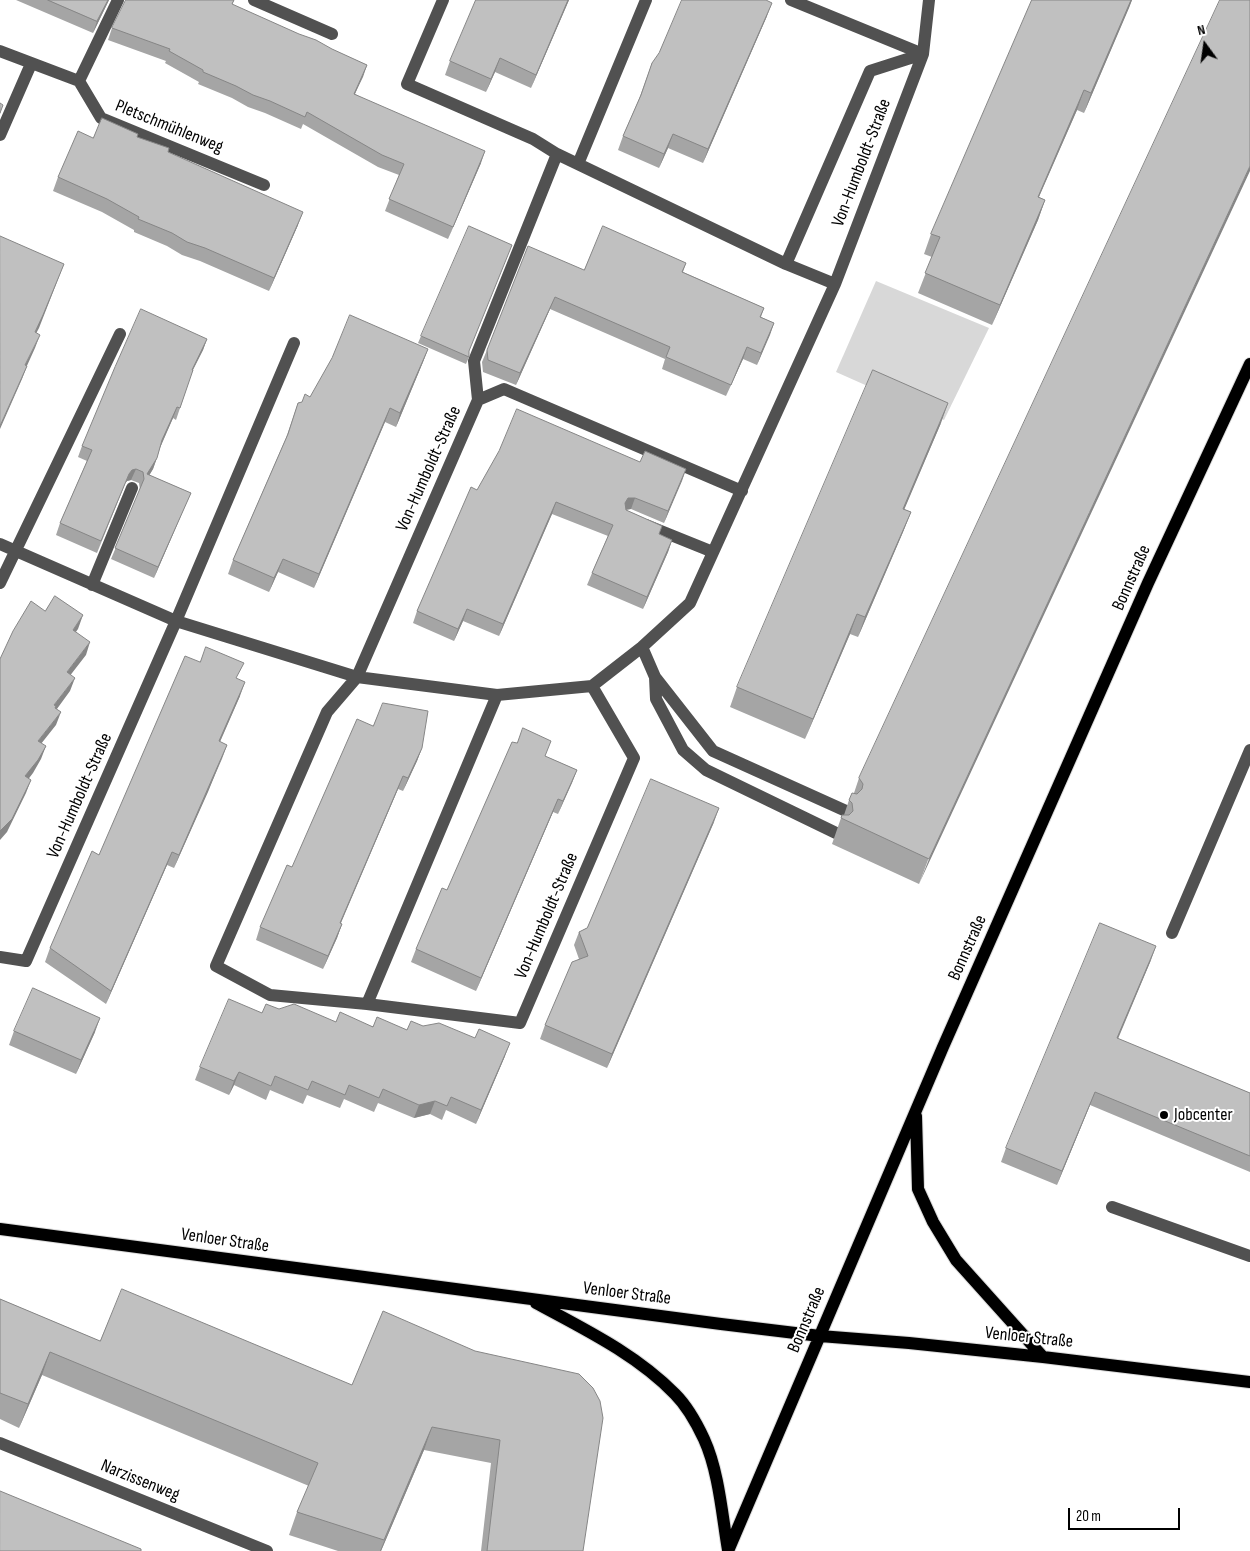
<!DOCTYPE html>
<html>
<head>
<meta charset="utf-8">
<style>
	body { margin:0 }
	#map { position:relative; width:1250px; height:1551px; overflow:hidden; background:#fff; font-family:"Sofia Sans Condensed",sans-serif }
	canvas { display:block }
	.north { position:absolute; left:1180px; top:20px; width:50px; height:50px; -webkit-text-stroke:4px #fff; paint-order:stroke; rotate:346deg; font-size:14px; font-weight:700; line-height:20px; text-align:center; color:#000 }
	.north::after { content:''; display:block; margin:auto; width:18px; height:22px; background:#000; clip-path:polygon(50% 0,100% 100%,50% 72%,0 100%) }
	.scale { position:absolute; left:1068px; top:1508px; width:112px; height:22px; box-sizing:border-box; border:2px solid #000; border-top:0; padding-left:6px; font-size:15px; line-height:18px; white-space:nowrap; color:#000; -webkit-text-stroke:4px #fff; paint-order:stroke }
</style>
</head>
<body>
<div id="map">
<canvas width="1250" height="1551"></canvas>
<div class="north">N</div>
<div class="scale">20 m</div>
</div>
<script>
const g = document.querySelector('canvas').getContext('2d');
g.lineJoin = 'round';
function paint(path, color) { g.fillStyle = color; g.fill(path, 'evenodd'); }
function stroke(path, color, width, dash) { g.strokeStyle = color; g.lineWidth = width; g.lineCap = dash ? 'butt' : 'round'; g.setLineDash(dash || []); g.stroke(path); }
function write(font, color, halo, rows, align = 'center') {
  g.font = font + ' "Sofia Sans Condensed",sans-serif'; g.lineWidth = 4; g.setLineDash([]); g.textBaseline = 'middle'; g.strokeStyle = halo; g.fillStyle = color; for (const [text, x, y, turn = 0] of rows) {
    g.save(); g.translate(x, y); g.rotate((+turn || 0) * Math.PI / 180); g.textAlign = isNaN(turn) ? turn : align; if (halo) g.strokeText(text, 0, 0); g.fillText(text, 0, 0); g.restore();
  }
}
paint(new Path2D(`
	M876,281L989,328L944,420L836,372Z`), '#d8d8d8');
const major = new Path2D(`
	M916,1116L918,1189L933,1222L956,1260L1043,1357
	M0,1229L721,1324L820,1336L909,1343L1043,1357L1250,1382
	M536,1303C584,1329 636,1354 675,1394C687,1406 697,1424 704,1439C719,1472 722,1515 728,1550
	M728,1551L943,1047L1148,583L1250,364`);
stroke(major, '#dbdbdb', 14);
stroke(new Path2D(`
	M254,0L332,34
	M443,0L407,84L533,139L557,154L786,264L835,284
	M791,0L923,54
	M0,51L79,81L118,0
	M79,81L101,118L264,185
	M0,135L31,64
	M578,164L646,0
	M786,264L870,71L923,54
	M478,400L474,361L557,154
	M646,525L713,552
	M0,544L176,621L357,677L497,695L592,686L642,647L690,603L835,284L923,54L929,0
	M0,583L120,334
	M92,585L132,488
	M642,647L655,677L713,751L846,811
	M655,677L656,699L683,750L706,770L836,833
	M592,686L634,758L520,1023L367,1004L270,995L216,966L327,712L357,677L478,400L504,389L742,491
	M1172,933L1250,750
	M0,957L26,961L176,621L294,343
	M367,1004L497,695
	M1112,1207L1250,1256
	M0,1443L267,1551`), '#515151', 12);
stroke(major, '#000', 12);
paint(new Path2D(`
	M16,0H109L93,33Z
	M234,0L232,5L367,65L355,94L481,163L448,239L385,211L399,175L378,167L303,124L301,129L265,113L248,107L232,98L198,84L199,82L165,63L166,61L108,40L112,28Z
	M476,0H569L531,88L495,72L486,92L445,75L450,61Z
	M1032,0H1132L1084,113L1077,110L1039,197L1045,200L1038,220L992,325L918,293L932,257L924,254L931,234Z
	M1250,0L919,884L832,844L841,818L844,815L849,800L854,793L859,778Z
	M767,16L703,163L668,148L659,168L618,150L623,136L639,99L652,63Z
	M137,137L168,152L298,225L269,291L200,261L182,255L167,246L134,232V230L102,212L53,191L58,177L93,138Z
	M686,263L683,272L764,308L761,317L774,323L757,365L743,359L726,396L662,369L665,359L550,309L516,385L483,372L482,362L487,350L584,270Z
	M421,336L469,352V357L466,364L418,343Z
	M207,339L203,350L192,372L176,420L173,418L160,448L153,469L149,475L191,493L186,504L154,578L111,559L140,490L139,483L131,480L127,481L124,485L97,553L56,535L60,523L87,461L78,457L82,446Z
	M428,349L423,362L396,427L385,422L314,588L278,572L269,592L228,574L233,560L286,438L298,403L302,402L310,397Z
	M941,423L904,509L911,512L903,532L858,637L850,634L805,739L730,707L737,687Z
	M640,462L686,469L664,523L631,509L626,510L662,526L659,534L672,540L668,552L643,609L587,585L592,573L608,536L552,514L499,636L463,621L454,641L413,623L417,611L477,490Z
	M238,679L240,696L220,742L227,745L222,759L174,868L167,865L106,1004L45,962L50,948L99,855Z
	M422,748L417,761L403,791L398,789L340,924H342L337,938L323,969L256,940L260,927L292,867Z
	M545,756L577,770L558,814L553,812L476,991L411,962L416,949L447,890Z
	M714,822L607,1068L540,1039L545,1025L579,959L574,945L579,932L587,928Z
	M1151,960L1118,1039L1250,1093V1172L1090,1105L1057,1185L1001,1162L1006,1148Z
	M279,1009L336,1022L407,1030L423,1026L505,1056L476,1124L446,1110L442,1120L430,1114L414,1118L378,1103L374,1112L344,1099L340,1108L307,1095L303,1104L270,1090L266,1100L234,1085L229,1095L195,1080L200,1067L262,1013Z
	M14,1031L95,1032L76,1074L9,1045Z
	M0,1299L100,1341L352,1385L475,1351L583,1551H481L491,1463L424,1450L381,1551H338L289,1535L297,1512L309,1486L42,1375L19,1428L0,1419Z`), '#a5a5a5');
paint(new Path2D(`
	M108,0H109L93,33L97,21Z
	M568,0H569L531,88L536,75Z
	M1131,0H1132L1129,8L1084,113L1091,93Z
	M772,3L767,16L703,163L708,149Z
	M500,58L495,72L486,92L491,79Z
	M367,65L363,77L349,106L354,94Z
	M1084,90L1077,110L1030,217L1038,197Z
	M673,134L668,148L659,168L664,154Z
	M485,151L481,163L448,239L453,227Z
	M1250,166V171L919,884L929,859Z
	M1045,200L1038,220L992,325L1000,305Z
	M303,212L298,225L269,291L274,278Z
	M64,264L39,328L30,345L35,332Z
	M555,297L550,309L516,385L520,373Z
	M774,323L770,335L757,365L761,353Z
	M40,335L35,348L21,379L25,365Z
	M207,339L203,350L187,381L192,370Z
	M747,347L743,359L726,396L731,385Z
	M428,349L423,362L396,427L400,413Z
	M27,366L22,379L0,429V426Z
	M948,403L941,423L896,529L903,509Z
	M177,407L173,418L158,452L162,440Z
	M390,408L385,422L314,588L319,574Z
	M157,458L153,469L143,486L147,474Z
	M136,469L131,480L127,481L124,485L97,553L129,474L132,470Z
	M686,469L682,481L664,523L668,511Z
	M191,493L186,504L154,578L158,567Z
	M628,498H635L631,509L623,510L625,503Z
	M556,502L552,514L499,636L503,624Z
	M911,512L903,532L858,637L865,617Z
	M672,540L668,552L643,609L647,597Z
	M283,559L278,572L269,592L274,578Z
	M467,609L463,621L454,641L458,629Z
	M857,614L850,634L805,739L813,719Z
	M83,615L78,629L68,643L73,630Z
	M90,642L86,655L62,686L67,672Z
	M75,678L70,691L54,713V705Z
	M245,682L240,696L214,755L219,741Z
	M61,712L56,725L33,754L38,741Z
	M227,745L208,792L174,868L179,855Z
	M46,746L41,759L33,773L20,790L25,776Z
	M422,748L417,761L403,791L408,778Z
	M577,770L572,783L558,814L563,801Z
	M403,776L398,789L335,937L340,923Z
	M31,780L26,793L7,832L0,840V831Z
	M558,799L553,812L476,991L481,978Z
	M719,808L714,822L607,1068L612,1054Z
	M172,852L167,865L106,1004L111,991Z
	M342,924L337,938L323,969L328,956Z
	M1156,946L1151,960L1112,1052L1117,1038Z
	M100,1018L95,1032L76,1074L81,1060Z
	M510,1043L505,1056L476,1124L481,1110Z
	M239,1072L234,1085L229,1095L234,1081Z
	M1095,1092L1090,1105L1057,1185L1062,1171Z
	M435,1101L430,1114L414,1118L419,1105Z
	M50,1352L42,1375L19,1428L28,1404Z
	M432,1427L424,1450L381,1551H380Z`), '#868686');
const building = new Path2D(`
	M48,0H108L97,21Z
	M126,0H234L232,4L299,34L316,40L332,49L367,65L354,94L485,151L453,227L389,199L404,164L382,155L307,112L305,117L270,101L253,95L236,86L203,72V70L169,51L170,49L112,28Z
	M476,0H568L536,75L500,58L491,79L450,61Z
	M682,0H766L772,3L708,149L673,134L664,154L623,136L641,95L652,63L659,53Z
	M1032,0H1131L1091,93L1084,90L1038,197L1045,200L1000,305L925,273L940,237L931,234Z
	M1220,0H1250V166L929,859L841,818L842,815H849L853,811L852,803L849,800L852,793L857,794L862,789L863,784L859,778Z
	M0,103L3,105L0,113Z
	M102,118L138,134L137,137L169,148L168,152L303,212L274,278L205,248L187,242L172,233L138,219L139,217L107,199L58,177L78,131L93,138Z
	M469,226L512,245L469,351V357L421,336Z
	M603,226L686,263L682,272L764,308L760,317L774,323L761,353L747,347L731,385L666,357L670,347L555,297L520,373L488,360L487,350L528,246L584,270Z
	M0,236L64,264L43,315L35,332L40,335L25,365L27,366L0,426Z
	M141,309L207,339L192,370H193L180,408L177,407L162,440L157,458L147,474L191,493L158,567L115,548L144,479L143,472L136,469L132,470L129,474L101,541L60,523L92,450L82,446L115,367Z
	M350,315L428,349L400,413L390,408L319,574L283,559L274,578L233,560L288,434L298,403L302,402L305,394L310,397L332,358Z
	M873,370L948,403L903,509L911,512L865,617L857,614L813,719L737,687Z
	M517,409L640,462L645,451L686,469L668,511L635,498H628L625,503L626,510L662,526L659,534L672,540L647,597L592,573L613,525L556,502L503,624L467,609L458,629L417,611L471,487L477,490L499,451Z
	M55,596L83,615L73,630L90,642L67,672L75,678L54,705L56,706L55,708L61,712L38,741L46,746L38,760L25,776L31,780L12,819L0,831V659L13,631L31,601L45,611Z
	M206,647L244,663L236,678L245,682L219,741L227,745L212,779L179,855L172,852L111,991L50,948L92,851L99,855L185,656L200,662Z
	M383,703L428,711L422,748L408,778L403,776L340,923L342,924L328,956L260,927L287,865L292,867L357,719L373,726Z
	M523,728L551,741L545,756L577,770L563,801L558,799L481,978L416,949L442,888L447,890L512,742L517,743Z
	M651,779L719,808L612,1054L545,1025L572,962L588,956L579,932L587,928Z
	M1100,923L1156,946L1117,1038L1250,1093V1156L1095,1092L1062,1171L1006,1148Z
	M33,988L100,1018L81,1060L14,1031Z
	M229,999L262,1013L266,1004L279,1009L294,1004L336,1022L340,1012L373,1027L377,1017L407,1030L411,1021L423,1026L439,1023L475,1038L479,1029L510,1043L481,1110L451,1097L447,1106L435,1101L419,1105L383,1089L379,1098L349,1085L345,1095L312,1081L308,1090L275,1076L271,1086L239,1072L234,1081L200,1067Z
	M122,1289L352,1385L383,1311L475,1351L579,1374L593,1388L600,1401L603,1418L583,1551H487L500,1440L432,1427L384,1540L297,1512L318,1463L50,1352L28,1404L0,1393V1299L100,1341Z
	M0,1491L141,1549V1551H0Z`);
paint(building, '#c0c0c0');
stroke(building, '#868686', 1);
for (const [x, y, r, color] of [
	[1164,1115,5,"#000"]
]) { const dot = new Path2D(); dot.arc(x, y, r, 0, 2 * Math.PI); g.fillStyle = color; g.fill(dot); stroke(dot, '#fff', 2); }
write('18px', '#000', '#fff', [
	["Pletschmühlenweg",169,127,22],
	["Von-Humboldt-Straße",862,163,-69],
	["Von-Humboldt-Straße",429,469,-66],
	["Bonnstraße",1132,578,-66],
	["Von-Humboldt-Straße",80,796,-66],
	["Von-Humboldt-Straße",547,916,-67],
	["Bonnstraße",968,948,-66],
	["Venloer Straße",225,1241,8],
	["Venloer Straße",627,1294,7],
	["Bonnstraße",807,1320,-67],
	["Venloer Straße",1029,1338,6],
	["Narzissenweg",140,1481,22]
]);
write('18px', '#000', '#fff', [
	["Jobcenter",1174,1115]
], 'left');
</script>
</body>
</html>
